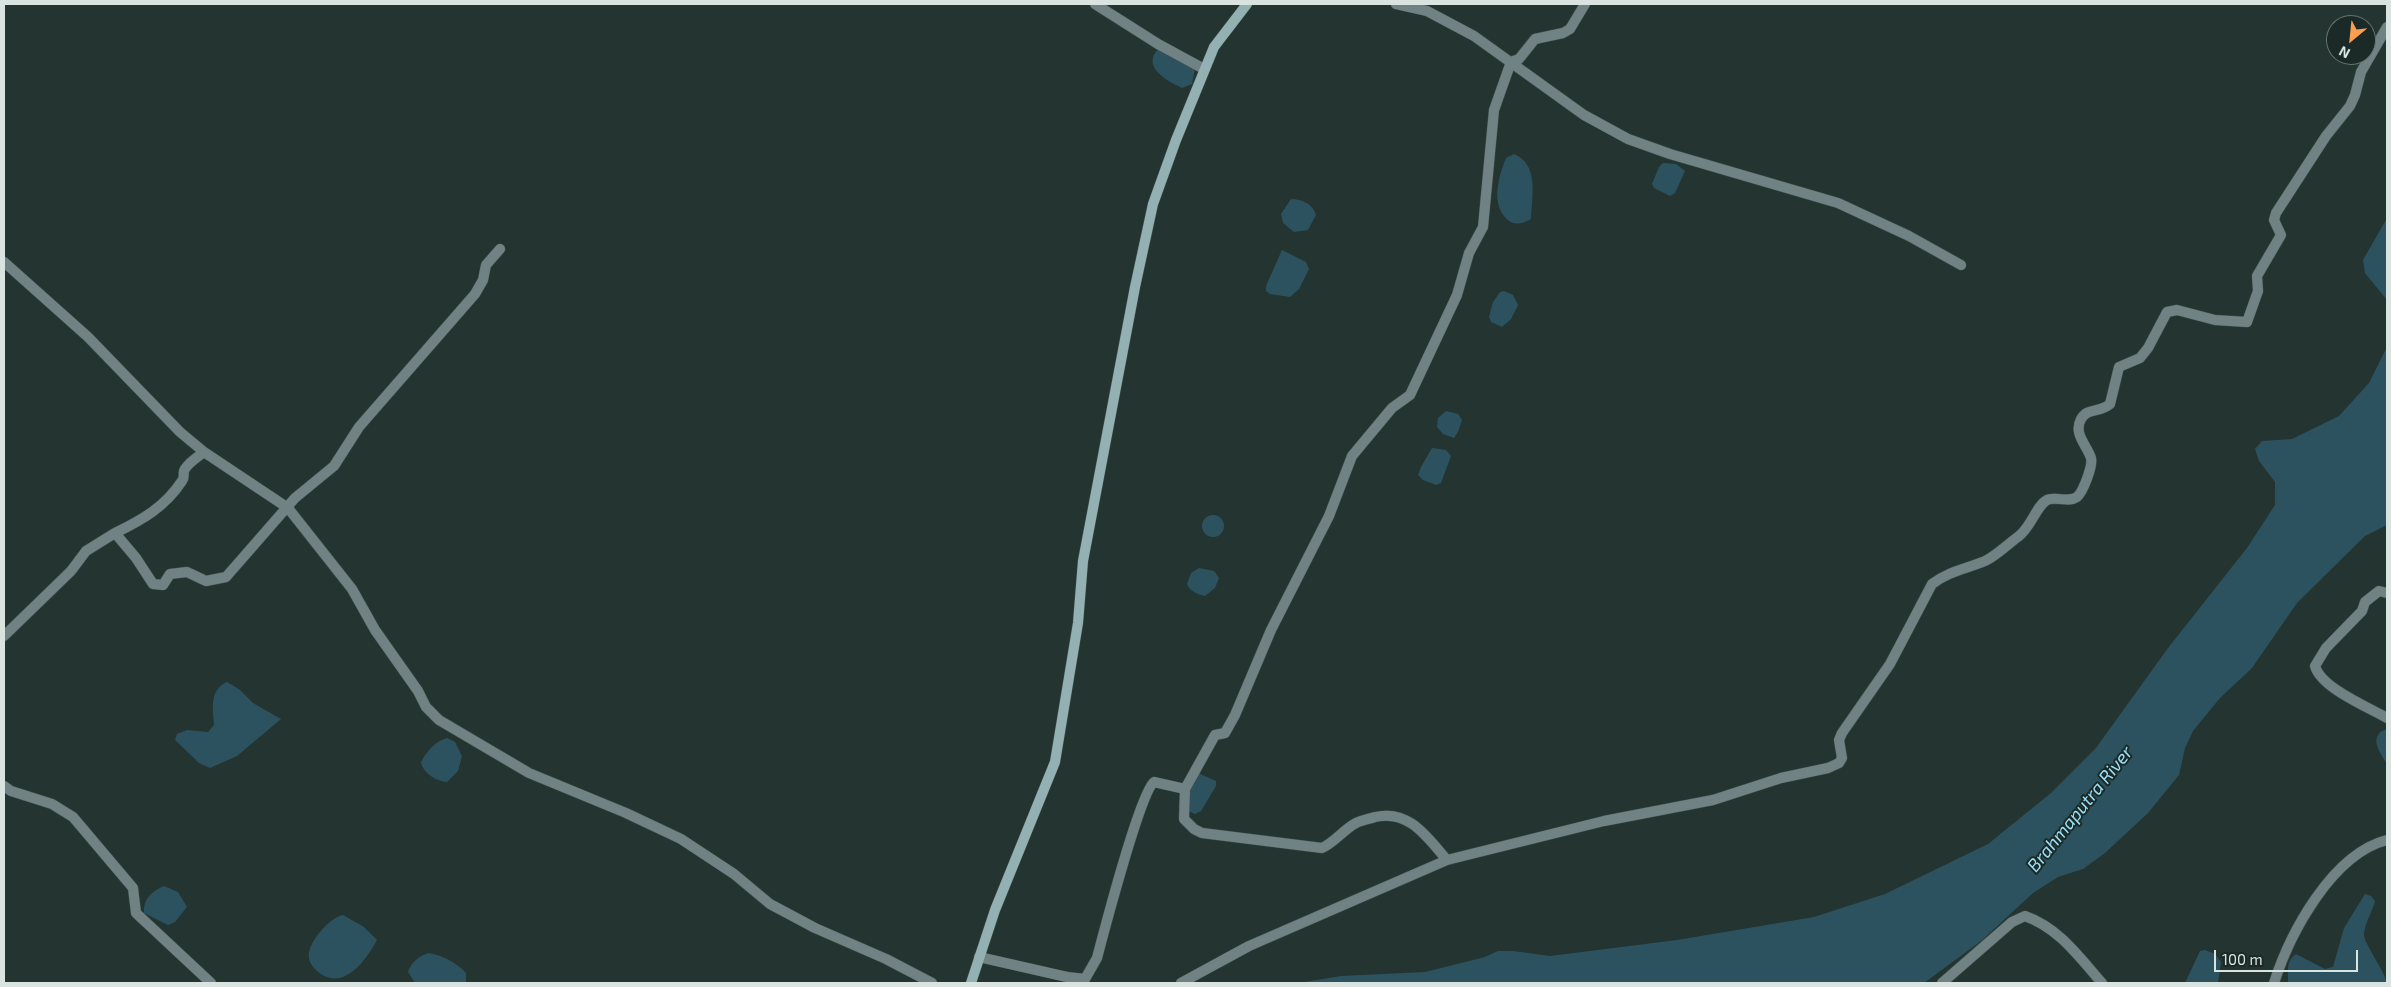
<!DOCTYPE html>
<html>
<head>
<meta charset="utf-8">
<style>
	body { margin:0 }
	#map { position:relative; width:2391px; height:987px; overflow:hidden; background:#243430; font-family:"Exo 2",sans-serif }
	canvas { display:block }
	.frame { position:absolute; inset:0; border:5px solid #d9e3e0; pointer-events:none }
	.north { position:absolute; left:2326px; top:15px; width:50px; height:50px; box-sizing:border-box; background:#1b2a26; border:1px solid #677470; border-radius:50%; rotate:208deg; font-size:14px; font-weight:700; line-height:20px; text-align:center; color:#d9e3e0 }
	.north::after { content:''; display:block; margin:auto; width:18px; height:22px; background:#fb9e51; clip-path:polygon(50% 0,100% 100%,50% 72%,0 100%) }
	.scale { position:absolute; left:2214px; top:950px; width:144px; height:22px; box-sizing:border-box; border:2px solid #d9e3e0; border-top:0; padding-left:6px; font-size:15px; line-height:18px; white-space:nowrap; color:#d9e3e0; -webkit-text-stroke:4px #1b2a26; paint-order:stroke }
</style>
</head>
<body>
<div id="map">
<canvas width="2391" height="987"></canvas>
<div class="frame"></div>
<div class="north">N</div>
<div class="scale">100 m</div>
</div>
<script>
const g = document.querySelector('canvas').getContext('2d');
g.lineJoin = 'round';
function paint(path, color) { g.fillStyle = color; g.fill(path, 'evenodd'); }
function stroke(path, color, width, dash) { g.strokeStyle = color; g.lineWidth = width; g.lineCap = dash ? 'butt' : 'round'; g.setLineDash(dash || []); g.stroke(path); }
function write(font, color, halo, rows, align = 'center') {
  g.font = font + ' "Exo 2",sans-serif'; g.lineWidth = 4; g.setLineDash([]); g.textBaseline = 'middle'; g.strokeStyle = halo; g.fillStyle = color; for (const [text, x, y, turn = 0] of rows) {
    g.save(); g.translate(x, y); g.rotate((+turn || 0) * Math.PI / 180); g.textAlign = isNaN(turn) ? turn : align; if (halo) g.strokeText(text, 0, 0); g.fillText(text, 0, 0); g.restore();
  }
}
paint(new Path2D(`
	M1158,49L1195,68L1192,84L1182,88C1168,81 1141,68 1158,49Z
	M1514,154C1539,164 1532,196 1531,219C1524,223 1517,226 1509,221C1490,206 1498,178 1506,158Z
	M1663,163L1676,164L1685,171L1675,193L1670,196L1654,188L1652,184L1659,167Z
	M1291,199C1302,199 1313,204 1316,215L1308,230L1294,232L1283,223L1281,214Z
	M2387,218V300L2365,273L2363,260Z
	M1282,250L1306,262L1309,269L1299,289L1290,297L1270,294L1266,291V286Z
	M1504,291L1513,295L1518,305L1511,319L1502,327L1491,322L1489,317L1493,302L1500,292Z
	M2387,347V525L2365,536L2297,603L2252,668L2220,698L2193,731L2185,748L2179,775L2148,813L2105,853L2083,869L2058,877L2033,893L1981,941L1924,983H1298L1341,976L1425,972L1485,957L1498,951H1513L1550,956L1677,940L1814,917L1885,894L1988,844L2051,793L2096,748L2168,648L2247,548L2275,505V482L2259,461L2255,449L2262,441L2292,439L2339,416L2369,383Z
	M1446,411L1458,414L1462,420L1458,432L1454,438L1443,434L1437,427L1438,418Z
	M1432,448L1446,450L1451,456L1441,483L1436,485L1423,480L1418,475L1421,467Z
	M1202 526a11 11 0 1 1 22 0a11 11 0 1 1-22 0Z
	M1199,568L1214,571L1219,578L1215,588L1205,596C1198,594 1190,592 1187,584L1191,573Z
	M227,682L240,690L253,703L281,719L237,756L210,768L199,763L175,740L177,734L187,730L208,732L214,725C213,708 209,690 227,682Z
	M2384,730H2387V764C2381,754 2368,738 2384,730Z
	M447,738L455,742L462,756L458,771L447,782C436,781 423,773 421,762C427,751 434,742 447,738Z
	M1198,773L1216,781V786L1201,811L1195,814L1187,810L1188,793Z
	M164,886L178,892L187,907L175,922L168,925L144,913C143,899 151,892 164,886Z
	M2365,894L2371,896L2375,901C2372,912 2365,923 2364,934C2363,942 2384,970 2387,983H2288C2289,971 2285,962 2296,954L2325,969L2333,967L2344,928Z
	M343,915L364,927L377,940C367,958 348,987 324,976C318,972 310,966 309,958C306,944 330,917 343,915Z
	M2205,950L2215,954L2221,962L2218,983H2185L2200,951Z
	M429,953C443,956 456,962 466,973V983H415L408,972C411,962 419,956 429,953Z`), '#2d525f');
const street = new Path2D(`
	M1095,4L1158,44L1204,69
	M1396,4L1427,11L1474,36L1584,115L1628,139L1670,154L1838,203L1909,236L1961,265
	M4,262L88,337L180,432L204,452L288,508L352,589L375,630L418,691L426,707L439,720L529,773L626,813L681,839L734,874L770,904L815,928L886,959L932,983
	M115,533C142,520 165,507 182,481C185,477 183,475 184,471C186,464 199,456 204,452
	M2387,593L2379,591L2365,602L2362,611L2326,648L2315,666C2321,688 2368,707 2387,718
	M4,636L71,571L86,551L115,533L136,558L153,584L163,585L170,574L187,572L206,581L226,577L295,498L334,466L359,427L475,294L483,280L486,265L500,249
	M4,786L11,791L52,804L73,817L133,888L136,913L211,983
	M1185,789L1215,735L1225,733L1235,715L1271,630L1329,516L1352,456L1392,408L1410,395L1457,295L1469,253L1483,227L1494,110L1511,62L1519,59L1535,39L1563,33L1570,29L1585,4
	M979,957L1067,977L1085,979L1097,958C1103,935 1142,787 1154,782L1185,789L1184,819L1194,829L1202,833L1322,848C1335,842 1343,830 1356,823C1362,820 1369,819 1375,817C1409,809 1427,837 1447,860L1604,821L1713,800L1781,778L1828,768L1839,763L1842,758L1839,740L1842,733L1890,664L1932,584C1949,571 1966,569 1985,561C1996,556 2008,544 2019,536C2031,527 2037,505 2047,500C2055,496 2068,503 2077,497C2083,492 2093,466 2091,458C2087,445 2073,434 2081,419C2088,407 2100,413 2110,404L2119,367L2140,358L2148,348L2167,312L2177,310L2215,320L2247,322L2258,291L2257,276L2281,235L2274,220L2276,213L2326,136L2350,106L2355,95L2361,72L2387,27
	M1181,983L1249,946L1447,860
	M1942,983L2012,922L2025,916C2059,928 2079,957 2102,983
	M2274,983C2290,933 2332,854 2387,840`);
const secondary = new Path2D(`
	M971,983L995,910L1055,762L1078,623L1083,561L1135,287L1153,204L1176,140L1214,47L1247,4`);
stroke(street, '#41504c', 11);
stroke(secondary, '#41504c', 11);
stroke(street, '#708283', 10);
stroke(secondary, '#93b1b2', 10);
write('italic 18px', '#9be0fa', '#1b2a26', [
	["Brahmaputra River",2080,809,-51]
]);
</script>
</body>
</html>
